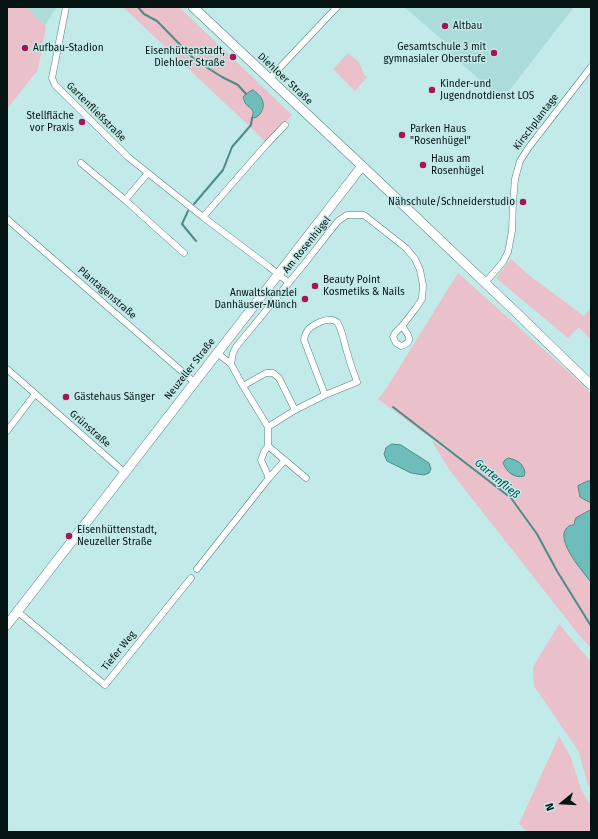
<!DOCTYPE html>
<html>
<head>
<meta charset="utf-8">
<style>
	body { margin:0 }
	#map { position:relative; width:598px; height:839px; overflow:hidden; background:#c2eae8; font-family:"Fira Sans",sans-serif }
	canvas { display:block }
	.frame { position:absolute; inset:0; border:8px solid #051312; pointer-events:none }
	.north { position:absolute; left:542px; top:783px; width:40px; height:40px; -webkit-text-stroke:3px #c2eae8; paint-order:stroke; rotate:252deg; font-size:11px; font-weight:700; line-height:16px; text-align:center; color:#051312 }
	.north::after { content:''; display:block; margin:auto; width:14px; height:18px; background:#051312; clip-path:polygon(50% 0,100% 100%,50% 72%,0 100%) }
</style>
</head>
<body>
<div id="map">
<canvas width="598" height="839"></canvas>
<div class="frame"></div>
<div class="north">N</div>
</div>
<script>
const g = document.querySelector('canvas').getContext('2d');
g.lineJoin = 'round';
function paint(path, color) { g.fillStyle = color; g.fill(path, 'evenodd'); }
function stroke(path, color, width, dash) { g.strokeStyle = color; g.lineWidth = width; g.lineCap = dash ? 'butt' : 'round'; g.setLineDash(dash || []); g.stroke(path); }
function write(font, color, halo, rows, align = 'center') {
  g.font = font + ' "Fira Sans",sans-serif'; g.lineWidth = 3; g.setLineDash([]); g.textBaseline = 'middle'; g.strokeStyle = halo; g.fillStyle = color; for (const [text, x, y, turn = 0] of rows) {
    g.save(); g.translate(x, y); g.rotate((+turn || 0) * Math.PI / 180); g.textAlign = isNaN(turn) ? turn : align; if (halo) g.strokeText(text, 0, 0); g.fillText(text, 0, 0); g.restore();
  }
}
paint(new Path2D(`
	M26,7H57L45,25Z
	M404,7H574L502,100L451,54L450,51L452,48Z`), '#acdcda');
paint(new Path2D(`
	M7,7H26L46,26L38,70L7,109Z
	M123,7H179L292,115L266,142Z
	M348,53L359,62L364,75L367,77L355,91L333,69Z
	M511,259L530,276L584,316L591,307V340L579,327L568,338L496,278Z
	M458,273L581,383L591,394V648L579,635L448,468L432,441L451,453L378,399L384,392Z
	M559,624L591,662V790L587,782L579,752L534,686L533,667Z
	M559,736L571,758L581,789L591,807V832H527L519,824Z`), '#eac0ca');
const water = new Path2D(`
	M253,90C262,96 267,104 260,114C257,117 256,118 252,118C255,108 251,110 246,104C244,102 244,99 243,97L246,94Z
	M392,444L401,445L429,463L431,469L429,473L424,475L411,473L387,461L384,454L386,448Z
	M509,458C518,461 522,462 525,472L524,476C514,479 506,471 503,463L505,460Z
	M588,481H591V502H589L580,497L578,486Z
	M591,510V582C583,572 556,541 566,529C568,526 570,525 574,525L575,520L576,518Z`);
paint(water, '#6dbebb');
stroke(water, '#4e8b88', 1);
stroke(new Path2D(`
	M138,7L144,14L157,21L195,60L222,77L238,85L246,94
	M194,204L223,170L232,147L251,125L252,118
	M188,211L182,224L196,241
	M393,407L511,498L537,534L557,571L591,626`), '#4e8b88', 2);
const street = new Path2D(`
	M66,7L52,78L55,85L128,157L203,217L268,266L289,283
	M269,79L337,7
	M81,163L125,200L148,173
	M125,200L184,253
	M203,217L266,145L285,125
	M7,219L194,382
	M485,283L503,262L508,252L512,231L513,202L515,179L520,161L529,147L591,67
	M231,364L233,353L236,347L305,263L338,221L347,215H364L406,248L415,259L420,270L423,285L422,299L416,308L402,326C408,334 415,342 401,346L396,343L393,337L395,333L402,326
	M7,369L124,472
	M243,386L266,373H273L279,378L295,410
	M268,427L295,410L325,395L357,382C354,373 350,364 348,355C345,347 342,328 337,322C332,318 325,320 320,322C310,327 306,329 304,340L325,395
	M7,431L35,394
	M268,446L306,478
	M269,478L285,460
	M197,569L269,478L261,460L264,452L268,446V427L243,386L231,364L217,353
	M17,611L105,685L191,578`);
const secondary = new Path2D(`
	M193,7L376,179L522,318L591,385
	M7,625L362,166`);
stroke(street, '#5c817f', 7);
stroke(secondary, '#5c817f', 10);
stroke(street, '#fff', 6);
stroke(secondary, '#fff', 9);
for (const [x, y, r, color] of [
	[445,26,4,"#a71654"],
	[25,48,4,"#a71654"],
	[494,53,4,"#a71654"],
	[233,57,4,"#a71654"],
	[432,90,4,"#a71654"],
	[82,122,4,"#a71654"],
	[402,135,4,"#a71654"],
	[423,165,4,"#a71654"],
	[523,202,4,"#a71654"],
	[315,286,4,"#a71654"],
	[305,299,4,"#a71654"],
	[66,397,4,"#a71654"],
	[69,536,4,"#a71654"]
]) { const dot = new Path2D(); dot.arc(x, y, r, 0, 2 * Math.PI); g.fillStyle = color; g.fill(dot); stroke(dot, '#c2eae8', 1.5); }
write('10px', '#051312', '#c2eae8', [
	["Altbau",453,26],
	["Gesamtschule 3 mit",486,47,"right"],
	["gymnasialer Oberstufe",486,59,"right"],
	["Aufbau-Stadion",33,48],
	["Eisenhüttenstadt,",225,51,"right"],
	["Diehloer Straße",225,63,"right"],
	["Kinder-und",440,84],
	["Jugendnotdienst LOS",440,96],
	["Stellfläche",74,116,"right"],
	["vor Praxis",74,128,"right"],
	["Parken Haus",410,129],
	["\"Rosenhügel\"",410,141],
	["Haus am",431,159],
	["Rosenhügel",431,171],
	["Nähschule/Schneiderstudio",515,202,"right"],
	["Beauty Point",323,280],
	["Kosmetiks & Nails",323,292],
	["Anwaltskanzlei",297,293,"right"],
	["Danhäuser-Münch",297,305,"right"],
	["Gästehaus Sänger",74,397],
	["Eisenhüttenstadt,",77,530],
	["Neuzeller Straße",77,542]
], 'left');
write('10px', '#051312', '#c2eae8', [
	["Diehloer Straße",285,79,43],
	["Gartenfließstraße",96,112,45],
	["Kirschplantage",536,122,-53],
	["Am Rosenhügel",307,245,-51],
	["Plantagenstraße",107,293,41],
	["Neuzeller Straße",190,369,-52],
	["Grünstraße",90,429,41],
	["Tiefer Weg",119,651,-51]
]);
write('italic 11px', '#014f4e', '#c2eae8', [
	["Gartenfließ",497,479,40]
]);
</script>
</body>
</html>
